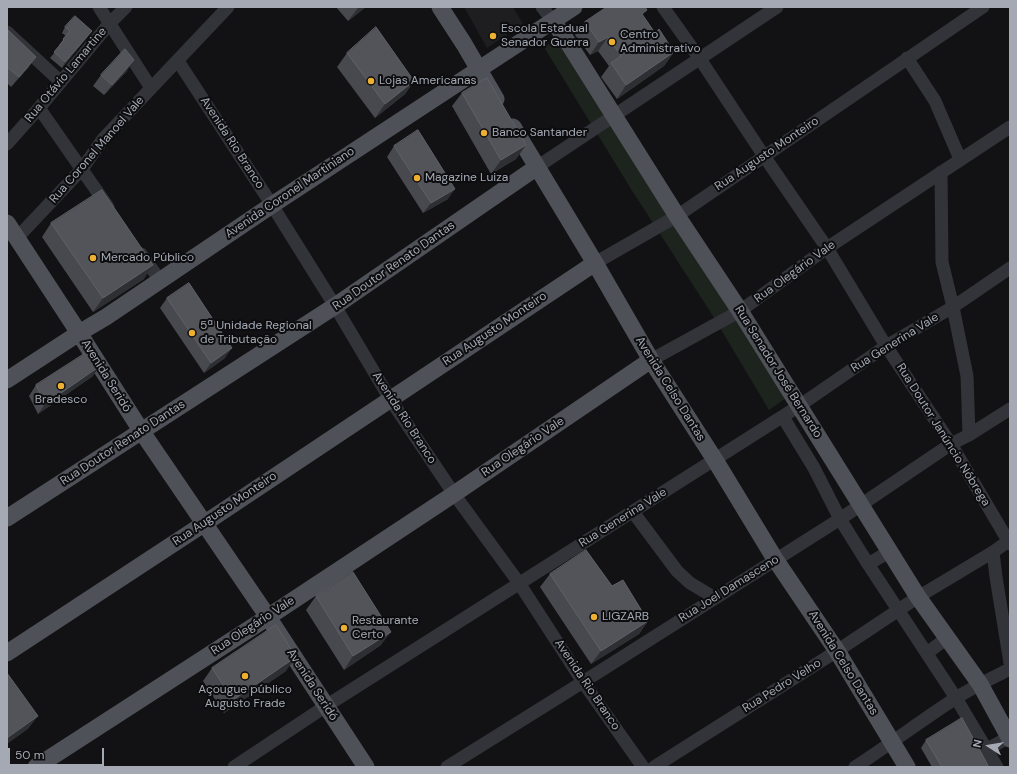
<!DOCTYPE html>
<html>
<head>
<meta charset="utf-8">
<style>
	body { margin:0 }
	#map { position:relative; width:1017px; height:774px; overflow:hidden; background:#121214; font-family:"DM Sans",sans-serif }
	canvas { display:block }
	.frame { position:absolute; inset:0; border:8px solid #a4a9b4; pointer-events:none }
	.north { position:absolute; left:969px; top:726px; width:40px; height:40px; -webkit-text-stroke:3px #0d0d0f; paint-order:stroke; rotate:282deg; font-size:11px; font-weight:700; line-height:16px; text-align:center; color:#a4a9b4 }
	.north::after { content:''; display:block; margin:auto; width:14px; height:18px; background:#a4a9b4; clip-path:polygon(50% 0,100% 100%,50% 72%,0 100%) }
	.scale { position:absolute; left:8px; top:748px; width:96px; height:18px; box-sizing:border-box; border:2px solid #a4a9b4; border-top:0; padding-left:5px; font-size:12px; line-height:14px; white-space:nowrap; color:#a4a9b4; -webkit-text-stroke:3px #0d0d0f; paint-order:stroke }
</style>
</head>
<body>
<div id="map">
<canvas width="1017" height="774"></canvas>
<div class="frame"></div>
<div class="north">N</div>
<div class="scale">50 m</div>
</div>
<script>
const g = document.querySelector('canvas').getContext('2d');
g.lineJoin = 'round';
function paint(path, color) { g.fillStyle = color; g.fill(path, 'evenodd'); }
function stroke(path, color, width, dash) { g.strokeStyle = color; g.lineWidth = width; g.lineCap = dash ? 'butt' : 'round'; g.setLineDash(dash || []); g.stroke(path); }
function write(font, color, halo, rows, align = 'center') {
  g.font = font + ' "DM Sans",sans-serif'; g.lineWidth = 4; g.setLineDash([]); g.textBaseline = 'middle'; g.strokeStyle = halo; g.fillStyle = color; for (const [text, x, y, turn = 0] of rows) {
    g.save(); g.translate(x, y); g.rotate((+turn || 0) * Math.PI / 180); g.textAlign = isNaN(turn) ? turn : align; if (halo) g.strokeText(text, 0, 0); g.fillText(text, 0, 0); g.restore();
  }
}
paint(new Path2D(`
	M464,7H513L523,24L487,48Z`), '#1e1e21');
paint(new Path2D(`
	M560,36L789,396L769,410L713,316L631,189L544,47Z`), '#1d241e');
stroke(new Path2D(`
	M99,7L151,88
	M542,7L553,21
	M663,7L700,59L764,156L827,248L886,346L951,444L1010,544
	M7,32L61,82
	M907,58L935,101L960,159
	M178,61L272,205L335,306L390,399L454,494L519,583L583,682L643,767
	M39,108L108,207
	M7,144L39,108L110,23L126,7
	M537,167L777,7
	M941,172L942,262L953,307L967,376L969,435
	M16,239L82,169L103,139L228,7
	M141,254L160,280
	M595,263L677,216L983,7
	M651,360L740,311L827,248L1010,127
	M783,417L814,468L840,519L868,564L956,698L997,767
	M633,512L677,571L690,583L715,598
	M993,552L996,577L1010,663
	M868,564L889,552
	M927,653L947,638
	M986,750L1009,737
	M234,767L326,706L799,406L886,346L953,307L1010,268
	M447,767L583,682L840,519L951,444L969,435L1010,409
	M654,767L837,651L918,597L993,552L1010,540
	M855,767C889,745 922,720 956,698C973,687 992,678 1010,669`), '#333439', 13);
stroke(new Path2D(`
	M440,7L464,44L496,99
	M553,21L567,41L677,216L740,311L918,597L980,684L1010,739
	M513,127L595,263L651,360L715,460L775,559L837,651L907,767
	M7,223L79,333L142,432L268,617L366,767
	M7,380L79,333L106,317L272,205L574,7
	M7,518L335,306L537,167
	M7,653L205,523L595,263
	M36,767L268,617L454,494L651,360`), '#4f5158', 17);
paint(new Path2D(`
	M336,7H366L348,21Z
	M643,16L655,33L674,52L664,66L617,99L601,77L609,66L598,51L590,55L575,35L585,22Z
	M65,27L88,36L62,68L50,58L60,46L59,45L66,36L62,33Z
	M7,29L29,67L11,87L7,83Z
	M347,53L414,81L405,94L375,118L337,67Z
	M127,71L104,95L93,86L101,75Z
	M462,93L526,145L516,159L491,174L452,106Z
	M394,146L448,199L423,213L387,157Z
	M51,223L144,279L93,312L42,237Z
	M167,298L225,358L204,373L160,308Z
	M93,376L38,414L29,396L36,385Z
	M550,574L612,586L648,621L639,634L591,664L540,587Z
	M316,596L381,645L344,670L306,610Z
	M212,668L286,671L224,713L203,681Z
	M926,740L989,767H932L921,748Z`), '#48494f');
paint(new Path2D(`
	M359,7H366L348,21L358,8Z
	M92,31L88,36L62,68L65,62Z
	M608,37L598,51L590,55L599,42Z
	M674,52L664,66L617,99L626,85Z
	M36,57L29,67L11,87L19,77Z
	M134,60L127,71L104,95L112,85Z
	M414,81L405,94L375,118L385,104Z
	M526,145L516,159L491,174L501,160Z
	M455,189L448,199L423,213L431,203Z
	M153,265L144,279L93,312L103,298Z
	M232,348L225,358L204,373L211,363Z
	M100,366L93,376L38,414L45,404Z
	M648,621L639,634L591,664L601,651Z
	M391,632L381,645L344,670L353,656Z
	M296,657L286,671L224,713L233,700Z
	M38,716L28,729L7,744V738Z`), '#2e2f33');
const building = new Path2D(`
	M607,7H645L647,10L642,14L655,33L659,29L674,52L626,85L611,63L621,56L608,37L599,42L585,22Z
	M75,16L92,31L65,62L54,52L64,40L63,39L70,31L65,27Z
	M376,27L414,81L385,104L347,53Z
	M7,29L36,57L19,77L7,67Z
	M125,49L134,60L112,85L101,75Z
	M487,78L526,145L501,160L462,93Z
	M418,130L455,189L431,203L394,146Z
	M102,190L153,265L103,298L51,223Z
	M189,283L232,348L211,363L167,298Z
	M89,351L100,366L45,404L36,385Z
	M586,550L612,586L623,580L648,621L601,651L550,574Z
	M353,572L391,632L353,656L316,596Z
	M276,625L296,657L233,700L212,668Z
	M7,673L38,716L7,738Z
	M962,718L989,767H942L926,740Z`);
paint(building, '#52545a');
stroke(building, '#5f6168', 1);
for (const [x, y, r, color] of [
	[493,36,4,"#eeb030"],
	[612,42,4,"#eeb030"],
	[371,81,4,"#eeb030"],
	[484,133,4,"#eeb030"],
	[417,178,4,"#eeb030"],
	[93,258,4,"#eeb030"],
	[192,333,4,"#eeb030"],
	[61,386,4,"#eeb030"],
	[594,617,4,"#eeb030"],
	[344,628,4,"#eeb030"],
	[245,676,4,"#eeb030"]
]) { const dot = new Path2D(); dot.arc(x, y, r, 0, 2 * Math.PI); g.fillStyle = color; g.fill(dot); stroke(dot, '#0d0d0f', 1.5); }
write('12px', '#a4a9b4', '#0d0d0f', [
	["Escola Estadual",501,29],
	["Senador Guerra",501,43],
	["Centro",620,35],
	["Administrativo",620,49],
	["Lojas Americanas",379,81],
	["Banco Santander",492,133],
	["Magazine Luiza",425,178],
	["Mercado Público",101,258],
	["5ª Unidade Regional",200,326],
	["de Tributação",200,340],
	["Bradesco",61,400,"center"],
	["LIGZARB",602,617],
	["Restaurante",352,621],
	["Certo",352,635],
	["Açougue público",245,690,"center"],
	["Augusto Frade",245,704,"center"]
], 'left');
write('12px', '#a4a9b4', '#0d0d0f', [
	["Rua Otávio Lamartine",66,75,-50],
	["Avenida Rio Branco",232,143,57],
	["Rua Coronel Manoel Vale",97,150,-49],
	["Rua Augusto Monteiro",767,154,-34],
	["Avenida Coronel Martiniano",290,193,-34],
	["Rua Doutor Renato Dantas",394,266,-35],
	["Rua Olegário Vale",795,272,-36],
	["Rua Augusto Monteiro",495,329,-34],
	["Rua Generina Vale",895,343,-32],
	["Rua Senador José Bernardo",778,372,58],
	["Avenida Seridó",106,376,58],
	["Avenida Celso Dantas",670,389,58],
	["Avenida Rio Branco",404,418,57],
	["Rua Doutor Janúncio Nóbrega",943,435,58],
	["Rua Doutor Renato Dantas",123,443,-33],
	["Rua Olegário Vale",523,447,-34],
	["Rua Augusto Monteiro",225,509,-34],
	["Rua Generina Vale",623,518,-32],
	["Rua Joel Damasceno",729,589,-32],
	["Rua Olegário Vale",253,626,-33],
	["Avenida Celso Dantas",843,663,58],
	["Avenida Seridó",312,685,57],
	["Avenida Rio Branco",587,685,56],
	["Rua Pedro Velho",782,686,-32]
]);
</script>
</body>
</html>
